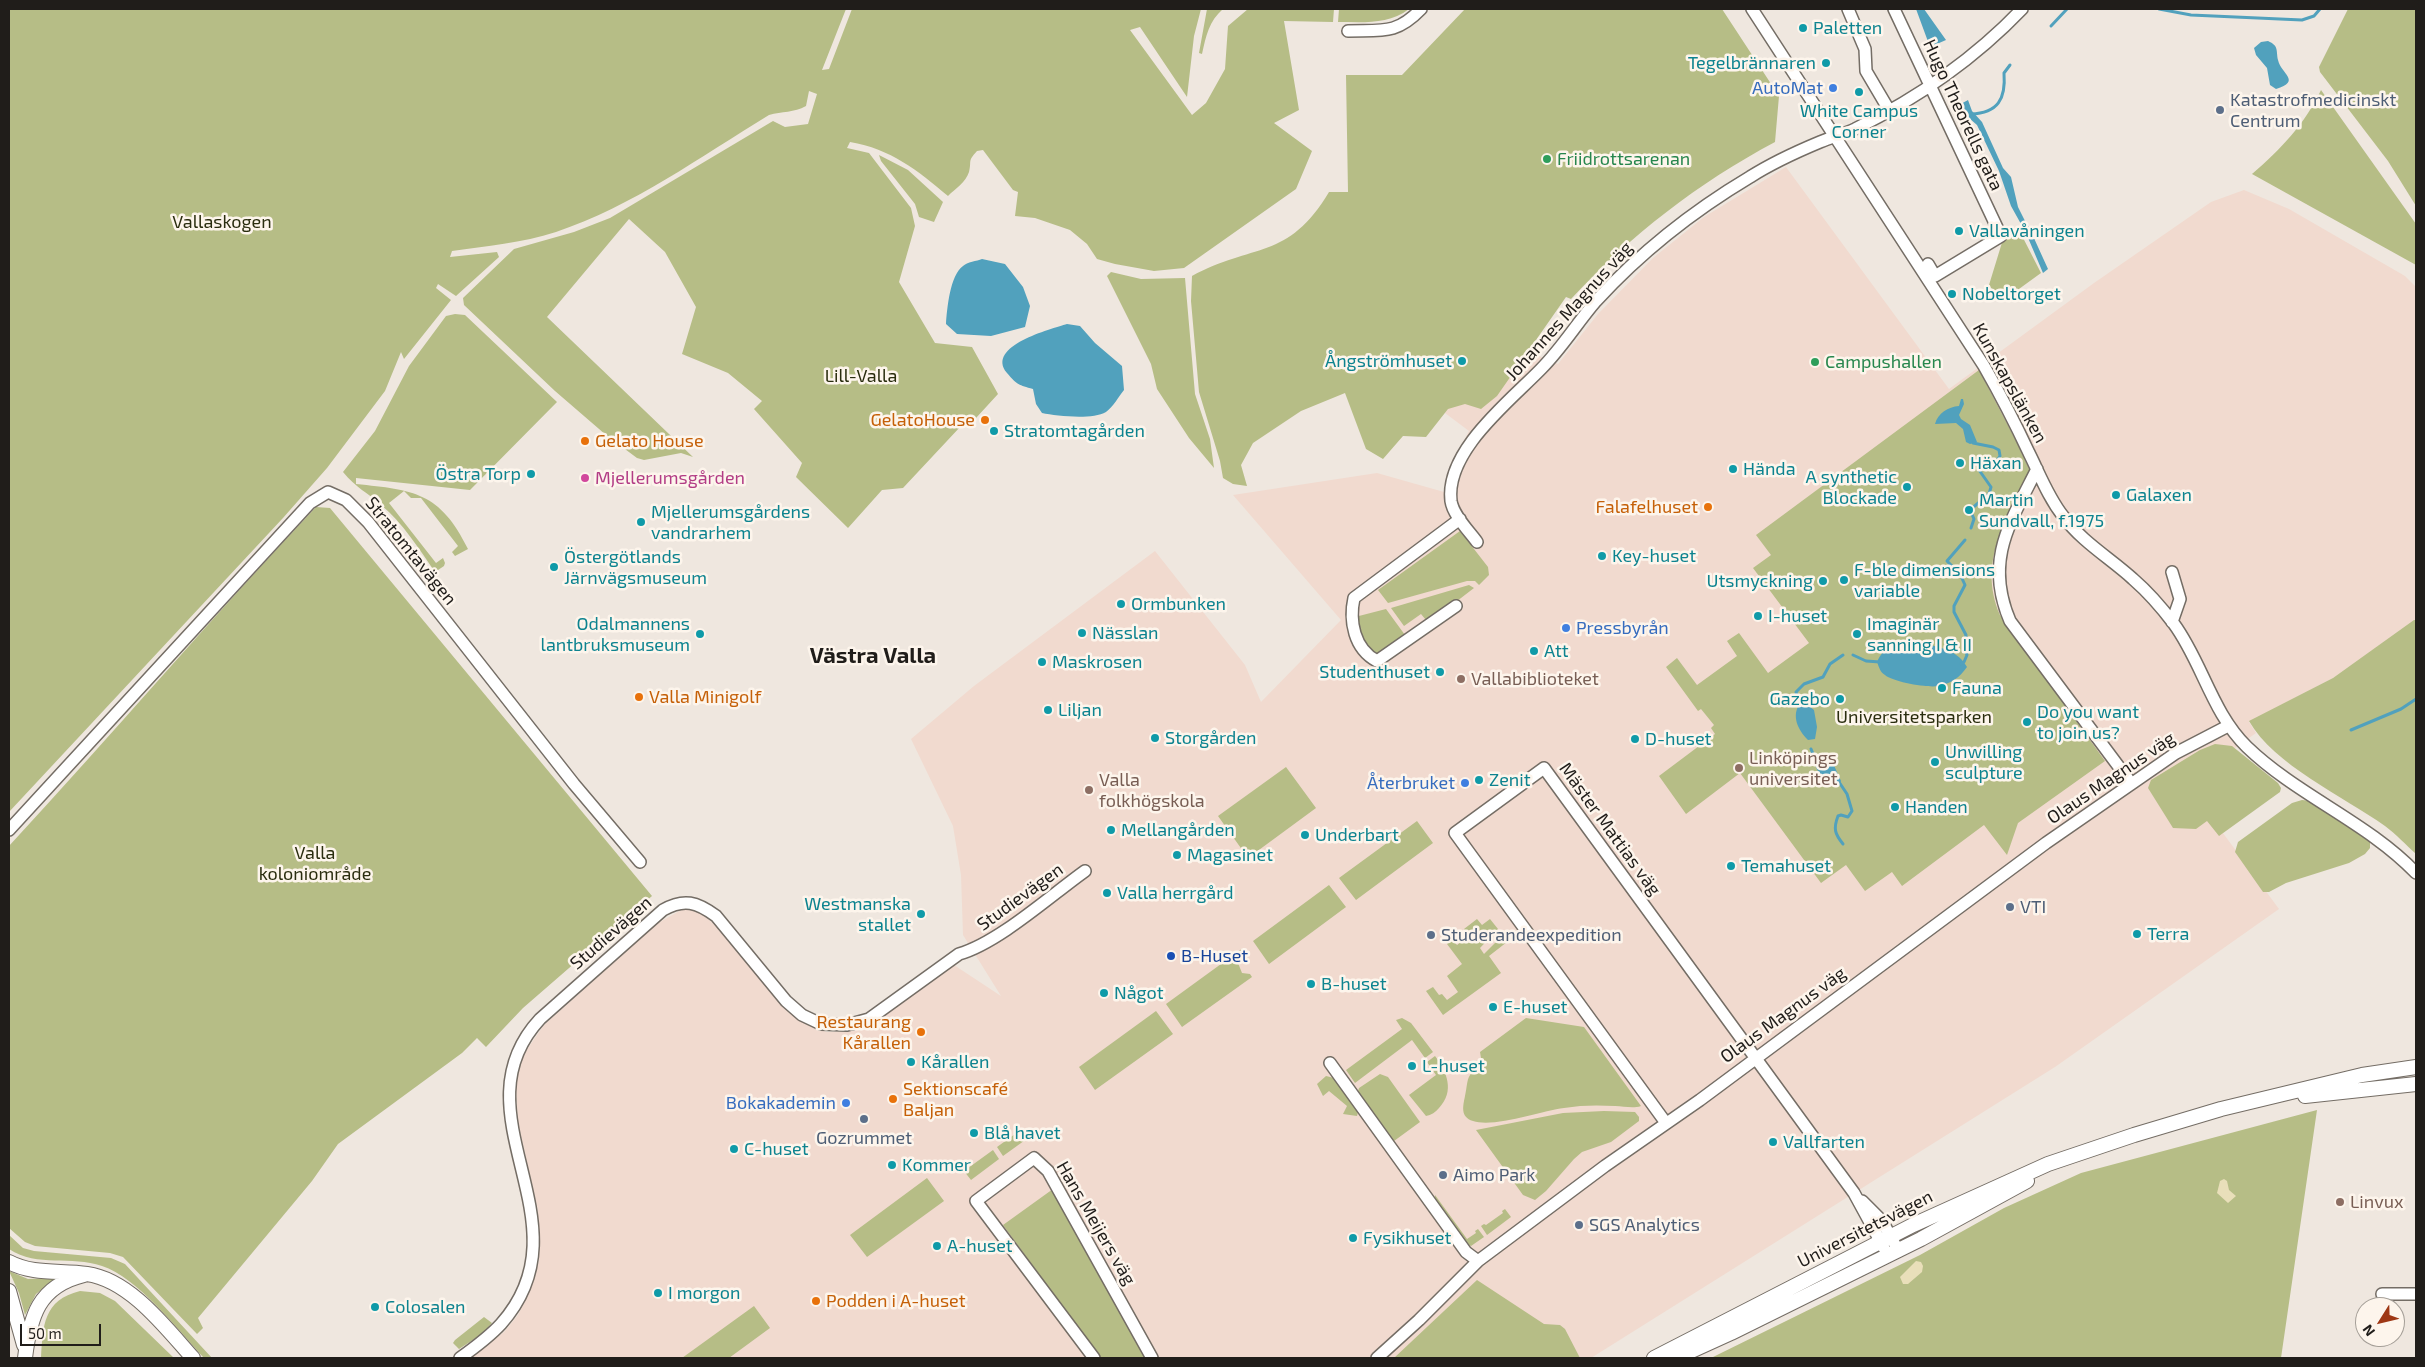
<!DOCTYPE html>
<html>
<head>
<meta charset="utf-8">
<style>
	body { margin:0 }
	#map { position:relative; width:2425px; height:1367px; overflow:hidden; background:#efe7df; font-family:"Exo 2",sans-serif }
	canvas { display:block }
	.frame { position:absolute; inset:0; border:10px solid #201d1a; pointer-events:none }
	.north { position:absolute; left:2355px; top:1297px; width:50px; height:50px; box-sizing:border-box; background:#fdf5ec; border:1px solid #a59f98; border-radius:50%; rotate:234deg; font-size:14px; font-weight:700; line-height:20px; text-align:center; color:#201d1a }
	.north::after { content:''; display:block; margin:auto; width:18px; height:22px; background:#9e3714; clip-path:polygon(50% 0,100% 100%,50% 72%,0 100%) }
	.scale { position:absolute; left:20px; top:1324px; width:81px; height:22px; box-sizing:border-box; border:2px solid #201d1a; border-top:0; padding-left:6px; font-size:15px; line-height:18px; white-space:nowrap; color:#201d1a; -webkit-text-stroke:4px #fdf5ec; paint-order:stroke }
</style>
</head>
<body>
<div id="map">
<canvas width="2425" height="1367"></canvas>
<div class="frame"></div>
<div class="north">N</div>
<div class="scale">50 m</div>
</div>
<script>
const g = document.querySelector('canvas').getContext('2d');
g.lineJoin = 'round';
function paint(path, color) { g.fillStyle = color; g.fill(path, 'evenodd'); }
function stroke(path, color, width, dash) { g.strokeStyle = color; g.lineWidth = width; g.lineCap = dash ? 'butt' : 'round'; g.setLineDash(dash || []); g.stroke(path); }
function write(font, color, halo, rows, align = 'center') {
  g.font = font + ' "Exo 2",sans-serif'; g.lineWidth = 5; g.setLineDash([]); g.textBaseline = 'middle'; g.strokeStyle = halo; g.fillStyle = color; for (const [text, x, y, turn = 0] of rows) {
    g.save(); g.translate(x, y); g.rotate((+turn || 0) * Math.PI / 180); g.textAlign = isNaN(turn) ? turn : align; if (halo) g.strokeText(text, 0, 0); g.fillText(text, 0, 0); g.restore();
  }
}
paint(new Path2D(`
	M1786,167L1949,389L2094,283L2211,202L2244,190L2289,209L2405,276L2416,287V620L2333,678L2249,722L2256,733L2186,783L2279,909L2055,1067L1591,1358H471L504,1332L518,1315L527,1297L539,1261L538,1210L518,1123L516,1088L518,1071L523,1055L544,1025L658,923L683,909L695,910L705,916L721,931L789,1013L813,1027L827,1032L854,1031L870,1026L954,965L1001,996L963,935L961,875L953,826L911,739L974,686L1155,551L1245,665L1261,702L1341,620L1233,495L1377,473L1444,492L1450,467L1469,431L1417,392L1470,328L1558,364L1598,314L1653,258L1704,217Z`), '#f1dacf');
paint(new Path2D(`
	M9,9H846L822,70L829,69L852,9H1201L1194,36L1187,97L1140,27L1130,30L1192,115L1206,103L1225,69L1228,26L1248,9H1334L1333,22L1284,21L1299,110L1274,123L1312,151L1296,189L1184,268L1154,271L1115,264L1097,259L1087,244L1070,230L1035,218L1015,216L1018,192L1013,190L983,150L977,151C967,162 972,160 969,172C966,182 955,189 948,196C917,170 891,149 850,142L847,148L869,153L911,208L915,226L899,282L935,343L972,347L998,394L976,418L961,426L903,488L882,490L848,528L796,477L802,463L754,409L762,401L728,373L682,354L696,307L665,252L629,219L547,317L693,457L681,453L644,460L637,458L606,435L555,391L464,305L463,298L514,249L574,232L610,218L773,121L785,127L808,124L817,94L809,91L806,106C794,113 782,111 769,115C700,157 633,206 556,232C522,243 486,246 452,251L450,257L497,252L499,257L456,296L438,284L436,288L451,300L404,359L401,352L385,391L327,468L283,518L9,812Z
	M1207,9H1223C1209,21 1206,36 1202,54L1199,53Z
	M1339,9H1409C1388,25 1363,22 1338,22Z
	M1465,9H1722L1779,96L1775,142C1698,183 1631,235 1571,299L1566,297L1497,396L1481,409L1465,404L1448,409L1426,437L1403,436L1383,459L1366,449L1345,393L1301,411L1253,443L1241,465L1247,486L1233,484L1223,478L1220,461L1199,392L1191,301L1192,276C1252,243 1288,261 1329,192H1348L1346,75H1402Z
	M2348,9H2416V206L2388,161L2320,72L2319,67Z
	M2321,90L2416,224V265L2252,174C2280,150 2305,124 2321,90Z
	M879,155L908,170L943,202L934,222L919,217L915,204L881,161Z
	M2018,228L2041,273L2001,302L1989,285L2004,236Z
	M1111,272L1141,279L1185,278L1195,394L1210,439L1214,468L1189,438L1157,389L1151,364L1107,276Z
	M455,314L465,315L557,402L470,490L356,478V484C414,490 440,492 468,549L455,556L452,552L458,546L421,498H411L404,491L389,503L436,563L443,558L445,563L444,566L435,572C419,549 403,523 381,505C367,492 356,488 343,472L375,431L409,366L446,316Z
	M1979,370L2014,437L2030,471C2007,520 1977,560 2000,615L2105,761L2018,823L2007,855L1984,825L1902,886L1892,872L1865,891L1846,865L1821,883L1740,773L1686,814L1659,776L1715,734L1711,728L1714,725L1701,709L1698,711L1666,667L1677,658L1697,685L1737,656L1727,641L1739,633L1768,673L1809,643L1753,568L1771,555L1756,535Z
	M316,507L330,508L652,896L523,1008L486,1047L477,1038L462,1053L338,1144L312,1181L198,1318L203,1328L197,1334L123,1257L110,1253L35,1246L25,1242L9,1228V846C112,735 211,618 316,507Z
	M375,509H378L414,552L408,553L373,513Z
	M1460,531L1488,567L1489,575L1479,585L1475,581H1467L1388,603L1378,590Z
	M1469,585L1474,588L1448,608L1446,605L1426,620L1421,614L1404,626L1391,608Z
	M1386,609L1405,635L1379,653C1362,654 1359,630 1355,617Z
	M2414,620H2416V854C2406,845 2396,834 2385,826C2343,796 2274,765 2249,721L2333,678Z
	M2215,744L2232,746L2278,783L2281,788L2280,792L2219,836L2207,821L2196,829L2173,828L2148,788L2151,780L2200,750Z
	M1286,767L1316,808L1248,858L1218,816Z
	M2302,800L2311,801L2370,841V848L2365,854L2349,863L2286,883L2269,892H2263L2235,852L2238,842L2292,803Z
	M1417,821L1433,843L1356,900L1339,878Z
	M1329,885L1346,907L1269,964L1253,941Z
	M1477,919L1482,925L1490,919L1498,929L1480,948L1484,954L1502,936L1507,942L1489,956L1501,973L1443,1015L1426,991L1433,987L1439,995L1442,994L1447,1000L1458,992L1447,976L1462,964L1447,944L1452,939L1457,945L1469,936L1464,929Z
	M1243,948L1247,952L1240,957L1238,963L1242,973L1250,974L1252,977L1182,1027L1166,1004Z
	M1156,1011L1173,1034L1095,1090L1079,1067Z
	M1402,1018L1411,1023L1433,1052L1425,1058L1412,1040L1355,1083L1346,1070L1402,1029L1396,1020Z
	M1526,1018L1584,1027L1641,1106C1632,1109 1624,1106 1615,1106C1598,1105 1581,1105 1564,1108C1541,1111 1494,1128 1473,1121C1460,1117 1463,1106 1465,1096C1469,1077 1465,1077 1482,1064L1480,1052Z
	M1435,1056C1447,1072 1455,1091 1439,1108C1436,1112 1431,1115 1426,1116L1409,1095L1436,1075L1427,1062Z
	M1380,1074L1388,1077L1420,1122L1394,1141L1391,1140L1357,1094L1359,1088Z
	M1326,1076L1334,1078L1358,1112L1357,1116L1343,1114L1347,1106L1329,1091L1323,1096L1317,1084Z
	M2317,1110L2281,1358H1711L1920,1255L2004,1208L2081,1173Z
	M1604,1111L1635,1112L1639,1117V1121L1611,1142L1582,1152L1574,1159L1546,1191L1535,1200L1523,1195L1476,1130L1563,1113Z
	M1022,1129L1028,1138L1003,1156L997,1147Z
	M993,1150L999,1159L971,1180L964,1171Z
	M927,1178L944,1201L867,1257L850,1235Z
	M1053,1189L1147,1358H1100L1003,1225Z
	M1435,1195L1467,1239L1476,1233L1475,1231L1478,1229L1484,1237L1471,1246L1467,1244L1435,1200Z
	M1505,1209L1511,1217L1487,1235L1481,1226L1484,1224L1486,1225L1503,1213L1502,1211Z
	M9,1235L23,1248L34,1251L111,1258L125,1264L212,1358H204C179,1331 137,1277 102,1266C71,1255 38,1268 9,1249Z
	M9,1271L28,1279L57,1278L36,1294L25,1315L19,1293Z
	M1477,1280L1544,1324L1560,1325L1565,1329L1580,1358H1394Z
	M80,1291L100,1293L115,1301L174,1358H41C43,1326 43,1300 80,1291Z
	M754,1306L770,1328L729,1358H682Z
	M484,1317L492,1323L482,1334L459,1349L453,1343L455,1340Z`), '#b6bd86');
paint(new Path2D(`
	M2224,1179L2227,1181L2229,1190L2236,1196L2228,1203L2217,1193L2220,1181Z
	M1916,1261L1921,1262L1923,1266L1922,1272L1908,1284H1903L1900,1277Z`), '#e9dfba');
paint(new Path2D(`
	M1916,9H1924L1946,40L1930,47Z
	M2268,41C2279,46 2276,50 2278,60C2281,74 2302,81 2276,89L2270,85L2267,68L2256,55L2254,48L2261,42Z
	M1968,100L1972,111L1982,122L2003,168L2011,177L2018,207L2026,223L2035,234L2033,236L2048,269L2043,273L2026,233L2011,206L1999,171L1977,125L1961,111L1959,105Z
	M982,259L1005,264L1023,287L1030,306L1025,327L991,336L957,334L946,324C947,309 950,275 963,266C967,262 977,261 982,259Z
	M1067,324L1080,326L1095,343L1122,366L1124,390C1119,396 1113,407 1106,412C1092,420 1057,416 1042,413L1036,404L1033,389C1019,385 1017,385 1007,373C985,346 1051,329 1067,324Z
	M1961,399H1963L1964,404L1959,415L1961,419L1970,425L1977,442L1970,444L1966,442L1963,429L1956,423L1935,424C1938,413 1948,407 1959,406Z
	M1912,641C1932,646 1956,647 1967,667C1960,677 1951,684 1938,686C1928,688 1893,682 1885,675C1880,672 1879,667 1877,662C1884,646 1896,643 1912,641Z
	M1800,703H1805L1814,710L1817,727L1815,739L1808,740C1798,730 1791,716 1800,703Z
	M1812,754L1832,761L1841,781L1840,783C1819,778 1817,773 1812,754Z`), '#51a1bd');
stroke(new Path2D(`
	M2159,9L2191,15L2302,20L2314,16L2320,9
	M2051,26L2067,9
	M1971,114C1998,113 2006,99 2004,73L2010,65
	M1971,528L1974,519L1970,510L1989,494L1991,487L1979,470L1984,464L1996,462L2000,456L1999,450L1993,447L1973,443
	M1853,655L1866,661L1880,662
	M1961,664L1964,662L1967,655L1964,647L1966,635L1954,612V606L1965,585L1960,574L1947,561L1965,540
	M1801,706L1796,692L1804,684L1823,677L1830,664L1843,655
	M2351,730L2401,709L2416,699
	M1811,749L1814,756
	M1837,779L1847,794L1852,811L1848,817L1841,815L1838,816C1833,829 1835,834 1843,844`), '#51a1bd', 3);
const minor = new Path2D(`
	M1752,9L1984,366C2000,394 2015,423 2029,453C2040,475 2048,497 2063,516C2082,542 2110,558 2133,579C2148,592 2162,608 2174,624C2202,662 2212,713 2247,747C2298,796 2367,822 2416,873
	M1848,9L1865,49L1866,71L1889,110
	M1894,9L2001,236L1935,276L1928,264
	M1348,31C1382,30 1396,35 1421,9
	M2037,469C2010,523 1984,560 2010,621L2131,783
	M1477,542C1469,531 1453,515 1451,501C1445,451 1510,401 1541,369C1562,348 1577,323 1596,301C1641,252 1693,211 1750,177C1772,163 1796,152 1820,142C1832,137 1844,134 1855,129C1916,99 1975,58 2022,9
	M2172,572L2180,599L2172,622
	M1456,606L1377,661C1354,649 1349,621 1354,598L1460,519
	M9,830L310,503L328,492L346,500L368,522L574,784L640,862
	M1330,1063L1466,1252L1478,1261
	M1666,1123L1455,833L1544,768L1854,1193L1884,1248
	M1862,1201L1882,1221L1898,1250
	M2382,1294H2416
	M460,1358C474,1348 489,1337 501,1324C592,1222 452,1114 540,1019L663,910C684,898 697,902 716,916L786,1001L802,1015L821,1024L847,1025L869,1019L959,954C998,943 1050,896 1085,871
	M1094,1358L976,1201L1034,1158L1048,1171L1152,1358
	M1377,1358L1419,1320L1478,1261L1605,1166L1700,1100L2046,843L2176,753L2228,726`);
const major = new Path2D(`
	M2305,1096L2416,1084
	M9,1262C33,1275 61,1270 87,1274C130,1280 166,1328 193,1358
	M9,1291L24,1345
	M25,1358C30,1317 38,1286 84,1275
	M1654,1358L1913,1225L2048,1164L2134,1135L2221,1109L2362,1075L2416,1067
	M1676,1358L1731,1333L1921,1239L2027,1181`);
stroke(minor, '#746d65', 14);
stroke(major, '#746d65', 16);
stroke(minor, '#fff', 11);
stroke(major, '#fff', 14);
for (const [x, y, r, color] of [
	[1803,28,5,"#0f9aa8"],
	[1826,63,5,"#0f9aa8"],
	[1833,88,5,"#3f7fe0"],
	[1859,92,5,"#0f9aa8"],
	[2220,110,5,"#5c6f8a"],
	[1547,159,5,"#2e9e5b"],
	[1959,231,5,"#0f9aa8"],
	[1952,294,5,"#0f9aa8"],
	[1462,361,5,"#0f9aa8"],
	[1815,362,5,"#2e9e5b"],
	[985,420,5,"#e8710a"],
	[994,431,5,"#0f9aa8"],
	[585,441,5,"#e8710a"],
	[1960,463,5,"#0f9aa8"],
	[1733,469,5,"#0f9aa8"],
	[531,474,5,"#0f9aa8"],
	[585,478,5,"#d1479c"],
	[1907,487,5,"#0f9aa8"],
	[2116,495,5,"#0f9aa8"],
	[1708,507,5,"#e8710a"],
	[1969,510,5,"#0f9aa8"],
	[641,522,5,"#0f9aa8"],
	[1602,556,5,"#0f9aa8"],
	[554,567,5,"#0f9aa8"],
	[1844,580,5,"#0f9aa8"],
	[1823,581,5,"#0f9aa8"],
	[1121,604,5,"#0f9aa8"],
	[1758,616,5,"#0f9aa8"],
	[1566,628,5,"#3f7fe0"],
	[1082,633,5,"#0f9aa8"],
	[700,634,5,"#0f9aa8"],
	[1857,634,5,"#0f9aa8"],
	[1534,651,5,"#0f9aa8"],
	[1042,662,5,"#0f9aa8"],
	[1440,672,5,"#0f9aa8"],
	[1461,679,5,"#8d6e63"],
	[1942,688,5,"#0f9aa8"],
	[639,697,5,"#e8710a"],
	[1840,699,5,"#0f9aa8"],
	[1048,710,5,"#0f9aa8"],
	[2027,722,5,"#0f9aa8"],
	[1155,738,5,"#0f9aa8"],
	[1635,739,5,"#0f9aa8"],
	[1935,762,5,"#0f9aa8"],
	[1739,768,5,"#8d6e63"],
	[1479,780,5,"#0f9aa8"],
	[1465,783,5,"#3f7fe0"],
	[1089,790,5,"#8d6e63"],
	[1895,807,5,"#0f9aa8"],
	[1111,830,5,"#0f9aa8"],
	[1305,835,5,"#0f9aa8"],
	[1177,855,5,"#0f9aa8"],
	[1731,866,5,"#0f9aa8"],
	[1107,893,5,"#0f9aa8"],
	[2010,907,5,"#5c6f8a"],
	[921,914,5,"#0f9aa8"],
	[2137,934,5,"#0f9aa8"],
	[1431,935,5,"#5c6f8a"],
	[1171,956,5,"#1a4fb4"],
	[1311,984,5,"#0f9aa8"],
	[1104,993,5,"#0f9aa8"],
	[1493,1007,5,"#0f9aa8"],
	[921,1032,5,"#e8710a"],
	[911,1062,5,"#0f9aa8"],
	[1412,1066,5,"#0f9aa8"],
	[893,1099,5,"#e8710a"],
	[846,1103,5,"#3f7fe0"],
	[864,1119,5,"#5c6f8a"],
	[974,1133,5,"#0f9aa8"],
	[1773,1142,5,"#0f9aa8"],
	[734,1149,5,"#0f9aa8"],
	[892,1165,5,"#0f9aa8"],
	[1443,1175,5,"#5c6f8a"],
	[2340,1202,5,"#8d6e63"],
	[1579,1225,5,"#5c6f8a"],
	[1353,1238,5,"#0f9aa8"],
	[937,1246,5,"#0f9aa8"],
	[658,1293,5,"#0f9aa8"],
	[816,1301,5,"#e8710a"],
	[375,1307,5,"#0f9aa8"]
]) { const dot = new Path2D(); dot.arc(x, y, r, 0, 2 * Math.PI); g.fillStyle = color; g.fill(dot); stroke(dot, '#fdf5ec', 2); }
write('18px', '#0d838f', '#fdf5ec', [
	["Paletten",1813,28],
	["Tegelbrännaren",1816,63,"right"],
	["White Campus",1859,111,"center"],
	["Corner",1859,132,"center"],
	["Vallavåningen",1969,231],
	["Nobeltorget",1962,294],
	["Ångströmhuset",1452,361,"right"],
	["Stratomtagården",1004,431],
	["Häxan",1970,463],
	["Hända",1743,469],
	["Östra Torp",521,474,"right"],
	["A synthetic",1897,477,"right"],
	["Blockade",1897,498,"right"],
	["Galaxen",2126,495],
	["Martin",1979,500],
	["Sundvall, f.1975",1979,521],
	["Mjellerumsgårdens",651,512],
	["vandrarhem",651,533],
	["Key-huset",1612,556],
	["Östergötlands",564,557],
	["Järnvägsmuseum",564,578],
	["F-ble dimensions",1854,570],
	["variable",1854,591],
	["Utsmyckning",1813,581,"right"],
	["Ormbunken",1131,604],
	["I-huset",1768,616],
	["Odalmannens",690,624,"right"],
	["lantbruksmuseum",690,645,"right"],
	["Imaginär",1867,624],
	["sanning I & II",1867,645],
	["Nässlan",1092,633],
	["Att",1544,651],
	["Maskrosen",1052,662],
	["Studenthuset",1430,672,"right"],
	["Fauna",1952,688],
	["Gazebo",1830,699,"right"],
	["Liljan",1058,710],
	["Do you want",2037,712],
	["to join us?",2037,733],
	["Storgården",1165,738],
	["D-huset",1645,739],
	["Unwilling",1945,752],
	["sculpture",1945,773],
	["Zenit",1489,780],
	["Handen",1905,807],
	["Mellangården",1121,830],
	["Underbart",1315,835],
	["Magasinet",1187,855],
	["Temahuset",1741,866],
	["Valla herrgård",1117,893],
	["Westmanska",911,904,"right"],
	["stallet",911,925,"right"],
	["Terra",2147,934],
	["B-huset",1321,984],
	["Något",1114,993],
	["E-huset",1503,1007],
	["Kårallen",921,1062],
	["L-huset",1422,1066],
	["Blå havet",984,1133],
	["Vallfarten",1783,1142],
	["C-huset",744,1149],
	["Kommer",902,1165],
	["Fysikhuset",1363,1238],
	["A-huset",947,1246],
	["I morgon",668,1293],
	["Colosalen",385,1307]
], 'left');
write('18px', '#366cbe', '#fdf5ec', [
	["AutoMat",1823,88],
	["Pressbyrån",1576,628,"left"],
	["Återbruket",1455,783],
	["Bokakademin",836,1103]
], 'right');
write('18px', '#4e5e75', '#fdf5ec', [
	["Katastrofmedicinskt",2230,100],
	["Centrum",2230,121],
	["VTI",2020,907],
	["Studerandeexpedition",1441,935],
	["Gozrummet",864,1138,"center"],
	["Aimo Park",1453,1175],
	["SGS Analytics",1589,1225]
], 'left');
write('18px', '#201d1a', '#fdf5ec', [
	["Hugo Theorells gata",1963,115,65],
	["Johannes Magnus väg",1569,311,-48],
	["Kunskapslänken",2010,383,61],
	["Stratomtavägen",411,551,51],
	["Olaus Magnus väg",2111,778,-34],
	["Mäster Mattias väg",1610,829,54],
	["Studievägen",1020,897,-36],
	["Studievägen",611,933,-41],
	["Olaus Magnus väg",1783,1015,-36],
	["Hans Meijers väg",1096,1223,60],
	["Universitetsvägen",1865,1229,-27]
]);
write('18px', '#27864d', '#fdf5ec', [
	["Friidrottsarenan",1557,159],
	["Campushallen",1825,362]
], 'left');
write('18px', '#2a2d0f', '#fdf5ec', [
	["Vallaskogen",222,222],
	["Lill-Valla",861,376],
	["Universitetsparken",1914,717],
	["Valla",315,853],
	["koloniområde",315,874]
]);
write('18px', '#c56008', '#fdf5ec', [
	["GelatoHouse",975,420,"right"],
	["Gelato House",595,441],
	["Falafelhuset",1698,507,"right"],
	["Valla Minigolf",649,697],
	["Restaurang",911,1022,"right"],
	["Kårallen",911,1043,"right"],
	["Sektionscafé",903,1089],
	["Baljan",903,1110],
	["Podden i A-huset",826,1301]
], 'left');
write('18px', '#b23c85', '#fdf5ec', [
	["Mjellerumsgården",595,478]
], 'left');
write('18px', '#785e54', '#fdf5ec', [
	["Vallabiblioteket",1471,679],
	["Linköpings",1749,758],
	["universitet",1749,779],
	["Valla",1099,780],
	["folkhögskola",1099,801],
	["Linvux",2350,1202]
], 'left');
write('18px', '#164399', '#fdf5ec', [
	["B-Huset",1181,956]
], 'left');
write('bold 22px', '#201d1a', '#fdf5ec', [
	["Västra Valla",873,656]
]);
</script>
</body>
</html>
